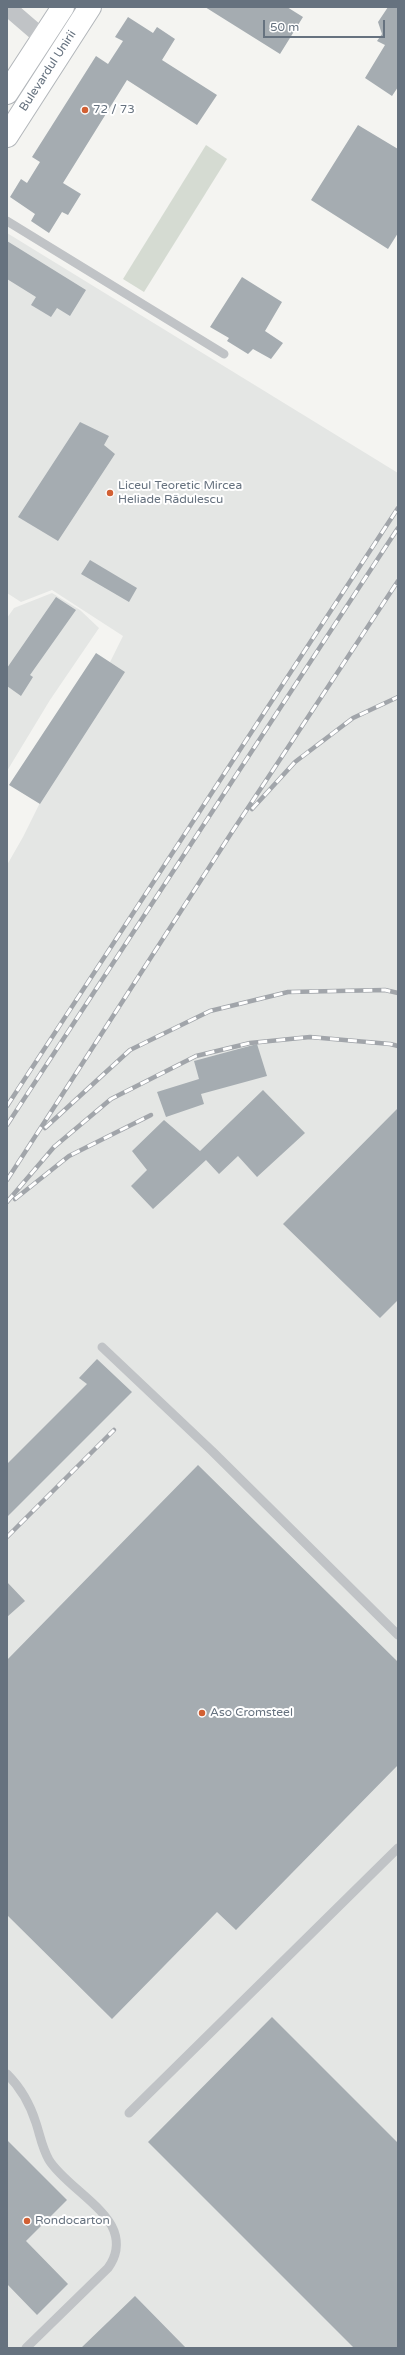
<!DOCTYPE html>
<html>
<head>
<meta charset="utf-8">
<style>
	body { margin:0 }
	#map { position:relative; width:405px; height:2355px; overflow:hidden; background:#f4f4f1; font-family:"Varela Round",sans-serif }
	canvas { display:block }
	.frame { position:absolute; inset:0; border:8px solid #66727f; pointer-events:none }
	.scale { position:absolute; left:263px; top:20px; width:122px; height:18px; box-sizing:border-box; border:2px solid #66727f; border-top:0; padding-left:5px; font-size:12px; line-height:14px; white-space:nowrap; color:#66727f; -webkit-text-stroke:3px #fff; paint-order:stroke }
</style>
</head>
<body>
<div id="map">
<canvas width="405" height="2355"></canvas>
<div class="frame"></div>
<div class="scale">50 m</div>
</div>
<script>
const g = document.querySelector('canvas').getContext('2d');
g.lineJoin = 'round';
function paint(path, color) { g.fillStyle = color; g.fill(path, 'evenodd'); }
function stroke(path, color, width, dash) { g.strokeStyle = color; g.lineWidth = width; g.lineCap = dash ? 'butt' : 'round'; g.setLineDash(dash || []); g.stroke(path); }
function write(font, color, halo, rows, align = 'center') {
  g.font = font + ' "Varela Round",sans-serif'; g.lineWidth = 4; g.setLineDash([]); g.textBaseline = 'middle'; g.strokeStyle = halo; g.fillStyle = color; for (const [text, x, y, turn = 0] of rows) {
    g.save(); g.translate(x, y); g.rotate((+turn || 0) * Math.PI / 180); g.textAlign = isNaN(turn) ? turn : align; if (halo) g.strokeText(text, 0, 0); g.fillText(text, 0, 0); g.restore();
  }
}
paint(new Path2D(`
	M7,233L398,473V2348H7V865L23,837L123,636L52,590L21,602L7,593Z
	M52,593L80,610L99,628L50,700L7,771V618L14,608Z`), '#e4e6e4');
paint(new Path2D(`
	M206,145L227,159L144,292L123,279Z`), '#d5dbd2');
paint(new Path2D(`
	M205,7H287L303,17L280,54Z
	M388,7H398V87L392,96L365,78L385,45L377,41L382,34L378,22Z
	M128,17L153,33L157,27L175,39L162,60L217,95L197,125L127,80L63,183L81,194L68,215L62,212L49,233L31,221L35,214L10,197L21,179L27,183L40,162L32,157L96,56L108,64L123,41L115,37Z
	M358,125L398,149V233L388,249L311,200Z
	M7,241L86,290L70,316L57,308L51,317L31,305L36,297L7,279Z
	M242,277L282,302L265,331L283,343L271,359L253,349L248,354L227,341L229,338L210,327Z
	M80,422L109,436L104,445L115,454L58,541L18,517Z
	M90,560L137,588L129,602L81,574Z
	M56,597L76,610L30,675L33,677L21,696L7,686V668Z
	M96,653L125,672L40,804L9,785Z
	M257,1044L267,1076L201,1094L204,1104L166,1117L157,1092L199,1079L194,1061Z
	M263,1090L305,1133L257,1177L238,1156L219,1174L206,1160L153,1209L131,1186L147,1170L132,1151L164,1120L200,1151Z
	M398,1108V1300L380,1318L283,1224Z
	M97,1359L132,1392L7,1517V1464L87,1384L79,1378Z
	M198,1465L398,1662V1765L236,1930L217,1912L112,2019L7,1915V1660Z
	M7,1582L25,1601L7,1617Z
	M272,2017L398,2143V2348H354L148,2142Z
	M7,2140L67,2200L26,2241L68,2284L37,2315L7,2284Z
	M135,2296L186,2348H81Z`), '#a5acb1');
const secondary = new Path2D(`
	M7,93L63,7
	M7,136L90,7`);
stroke(secondary, '#b2b6ba', 24);
stroke(new Path2D(`
	M7,221L224,354
	M102,1347L212,1451L398,1635
	M7,2074C21,2088 30,2104 36,2123C40,2135 42,2148 49,2160C63,2183 105,2206 114,2231C119,2245 116,2257 108,2268L26,2348
	M129,2113L398,1848`), '#c0c3c6', 9);
stroke(new Path2D(`
	M7,7L43,38`), '#c0c3c6', 17);
stroke(secondary, '#fff', 22);
const rail = new Path2D(`
	M252,809L295,762L353,718L398,697
	M7,1106L398,508
	M7,1125L398,528
	M45,1128L130,1050L210,1011L288,992L385,990L398,993
	M7,1180L232,832L398,581
	M15,1199L69,1156L151,1115
	M7,1202L54,1147L111,1099L196,1056L250,1043L310,1037L390,1044L398,1046
	M7,1537L114,1430`);
stroke(rail, '#a1a5aa', 4.5);
stroke(rail, '#fff', 3, [9]);
for (const [x, y, r, color] of [
	[85,110,4,"#d26033"],
	[110,493,4,"#d26033"],
	[202,1713,4,"#d26033"],
	[27,2221,4,"#d26033"]
]) { const dot = new Path2D(); dot.arc(x, y, r, 0, 2 * Math.PI); g.fillStyle = color; g.fill(dot); stroke(dot, '#fff', 1.5); }
write('12px', '#66727f', '#fff', [
	["Bulevardul Unirii",48,71,-57]
]);
write('12px', '#66727f', '#fff', [
	["72 / 73",93,110],
	["Liceul Teoretic Mircea",118,486],
	["Heliade Rădulescu",118,500],
	["Aso Cromsteel",210,1713],
	["Rondocarton",35,2221]
], 'left');
</script>
</body>
</html>
